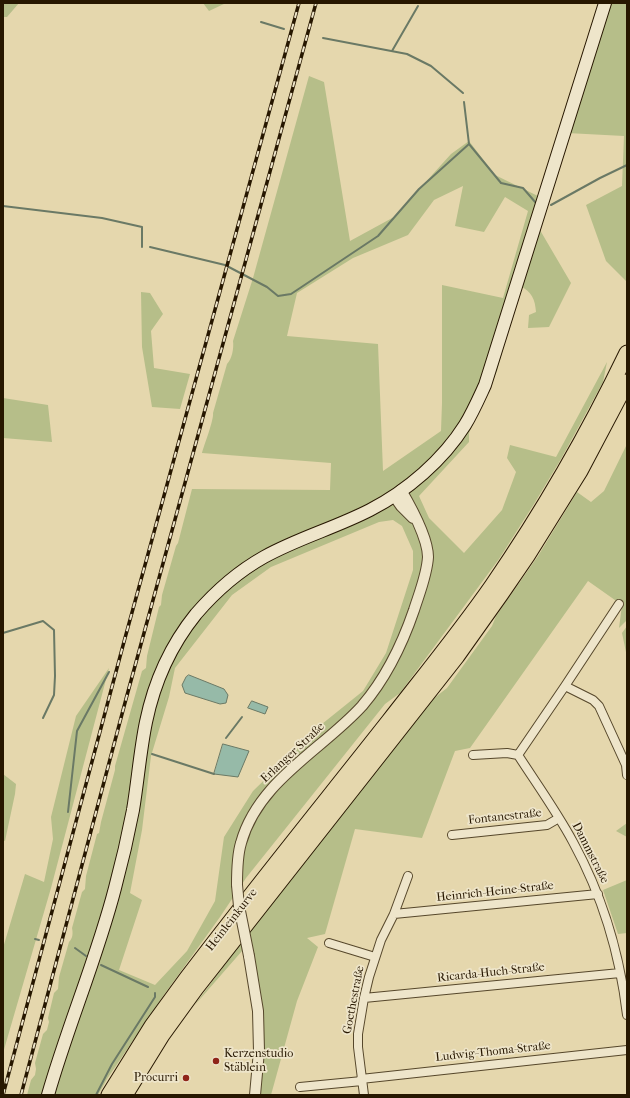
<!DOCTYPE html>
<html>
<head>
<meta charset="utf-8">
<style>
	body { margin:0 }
	#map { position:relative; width:630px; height:1098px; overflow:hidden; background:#e5d7ad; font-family:"IM FELL French Canon",serif }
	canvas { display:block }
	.frame { position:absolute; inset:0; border:4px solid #271700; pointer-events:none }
</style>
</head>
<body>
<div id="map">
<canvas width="630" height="1098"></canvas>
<div class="frame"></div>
</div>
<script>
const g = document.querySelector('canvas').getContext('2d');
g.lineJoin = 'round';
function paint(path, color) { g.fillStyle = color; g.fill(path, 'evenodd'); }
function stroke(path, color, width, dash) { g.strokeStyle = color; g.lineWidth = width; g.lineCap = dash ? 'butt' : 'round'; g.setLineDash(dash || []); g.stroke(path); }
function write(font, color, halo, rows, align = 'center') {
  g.font = font + ' "IM FELL French Canon",serif'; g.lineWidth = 3.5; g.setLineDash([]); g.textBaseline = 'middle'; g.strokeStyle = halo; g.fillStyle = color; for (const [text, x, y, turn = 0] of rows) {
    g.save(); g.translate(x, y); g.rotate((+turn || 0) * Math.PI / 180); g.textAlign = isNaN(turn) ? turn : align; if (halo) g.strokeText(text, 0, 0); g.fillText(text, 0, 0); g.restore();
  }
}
paint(new Path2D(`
	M3,3H19L7,17H3Z
	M203,3H226L209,11Z
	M606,3H627V282L606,261L586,205L622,186L624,136L567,133Z
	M309,76L324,82L350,241L394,217L451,154L469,141L495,175L544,199L537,225L571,283L549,327L528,328L529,315L536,312C535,299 532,292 520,286L497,371L469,433V442L419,496L429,518L464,553L502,510L516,472L507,458L510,445L556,457L607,362L603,382L561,459L534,504L499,559L400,693L385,704L246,878L220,917L166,992L107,1079L98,1095H27L31,1080L35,1075L36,1069L35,1063L43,1034L47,1030L49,1022L48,1018L54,993L58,989L59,977L69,942C73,938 73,933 72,928L82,892L85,889L86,876L97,834L99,833L101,822L115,770V766L142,671L146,668L147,656L159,607L161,605L162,595L176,546L178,543L192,489L330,490L331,463L202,453C204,445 214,420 213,413L227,364C232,359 234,348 233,341L253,278ZM463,186L455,226L484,232L505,197L528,211L503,298L442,285V403L441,431L383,471L378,344L287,336L297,293L353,258L408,235L434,200ZM393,520L402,526L413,551V570L386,653L363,691L322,724L253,791L224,837L215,901L187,951L155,985L119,970L142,900L130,893L142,830L151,756L169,697L175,668L232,595L271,567L379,522Z
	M141,292L150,293L163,314L151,331L154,368L190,374L180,409L152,407L142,347Z
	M3,398L48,405L52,442L3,438Z
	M627,444V620L619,628L622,605L588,581L470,748L455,751L422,838L355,829L325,934L307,938L318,947L297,1001L271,1095H258L261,1078L264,1025L249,943L194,1006L246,936L433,699L447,688L492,626L496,616L538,556L577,492L591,502L604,491Z
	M627,626V657L622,633Z
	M109,668L51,888L3,1053V948L25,874L44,882L53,839L51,817L76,716Z
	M3,774L16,784L15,794L5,841L3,840Z
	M627,823V837L616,831Z
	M627,880V933L618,934L603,890Z`), '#b6be89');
const water = new Path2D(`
	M189,675L224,689L228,695L226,703L220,704L185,693L182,685L186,677Z
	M252,701L268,707L265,714L248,708Z
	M223,744L249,751L238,777L214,774Z`);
paint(water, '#96baa8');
stroke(water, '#6a7965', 1);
stroke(new Path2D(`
	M261,22L284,29
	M323,38L407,54L431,66L463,93
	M392,51L418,6
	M464,102L469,144
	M551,205L600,178L627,165
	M3,206L102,218L142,227V247
	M150,247L225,265L267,287L278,296L291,294L378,236L419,189L469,144L501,183L523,188L536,203
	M3,633L43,621L54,630L55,676L54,695L43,718
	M226,738L242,717
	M152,754L214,774
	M68,812L77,731L109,672
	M35,939L39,940
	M75,948L86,956
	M101,965L148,987
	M96,1095L112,1064L155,997V993`), '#6a7965', 2);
const minor = new Path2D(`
	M565,686L593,700L599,706L626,765L627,775
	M473,755L507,753L518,755C536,783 557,812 573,842C602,895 620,955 627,1015
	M518,755L565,686L619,604
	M452,835L547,825L559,818
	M394,914L598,894
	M329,943L375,957
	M364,998L620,973
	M361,1079L627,1050
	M300,1087L362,1081
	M364,1095L358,1047V1034L364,998L369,977L381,940L394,914L408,876`);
const tertiary = new Path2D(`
	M394,496L401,506L413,518
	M237,885C237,871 237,856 241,843C258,781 322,750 362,706C386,678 402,645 414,610C419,594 427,575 428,557C428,539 411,507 401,490
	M249,956L258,1011L259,1051L255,1095`);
const secondary = new Path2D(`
	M48,1095C68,1025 97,958 115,888C122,862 128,836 133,810C138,780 140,751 146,722C154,683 171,645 196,614C215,592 239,571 264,557C298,538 335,528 370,510C407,491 443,460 465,425C473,412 479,398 485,385L605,3`);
const motorway = new Path2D(`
	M109,1095L152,1026L187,978C253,891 322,806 389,721C424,676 460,632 492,586C543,512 588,434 627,353
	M125,1095L162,1035L196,988L457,656L501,594L527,556L580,471L627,382`);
stroke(minor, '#56472b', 10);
stroke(tertiary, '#56472b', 12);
stroke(secondary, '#271700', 14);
stroke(motorway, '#271700', 17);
stroke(minor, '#eee5ca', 8);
stroke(tertiary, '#eee5ca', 10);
stroke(secondary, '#eee5ca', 12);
stroke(motorway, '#e5d7ad', 15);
const rail = new Path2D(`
	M3,1095L125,638L299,3
	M21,1095L126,699L316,3`);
stroke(rail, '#271700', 3.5);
stroke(rail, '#eee5ca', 2, [6]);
const tertiaryBridge = new Path2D(`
	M237,885L239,906L249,956`);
stroke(tertiaryBridge, '#56472b', 12, []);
stroke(tertiaryBridge, '#eee5ca', 10);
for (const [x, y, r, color] of [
	[216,1061,4,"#8f2418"],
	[186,1078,4,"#8f2418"]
]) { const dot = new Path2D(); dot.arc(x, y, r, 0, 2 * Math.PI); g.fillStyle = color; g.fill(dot); stroke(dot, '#eee5ca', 1.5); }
write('12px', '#271700', '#eee5ca', [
	["Erlanger Straße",293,753,-43],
	["Fontanestraße",505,817,-6],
	["Dammstraße",590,853,63],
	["Heinrich-Heine-Straße",495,892,-6],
	["Heinleinkurve",232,920,-52],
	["Ricarda-Huch-Straße",491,973,-6],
	["Goethestraße",354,1000,-79],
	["Ludwig-Thoma-Straße",493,1052,-6]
]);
write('12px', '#271700', '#eee5ca', [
	["Kerzenstudio",224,1054],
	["Stäblein",224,1068],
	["Procurri",178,1078,"right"]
], 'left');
</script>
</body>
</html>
